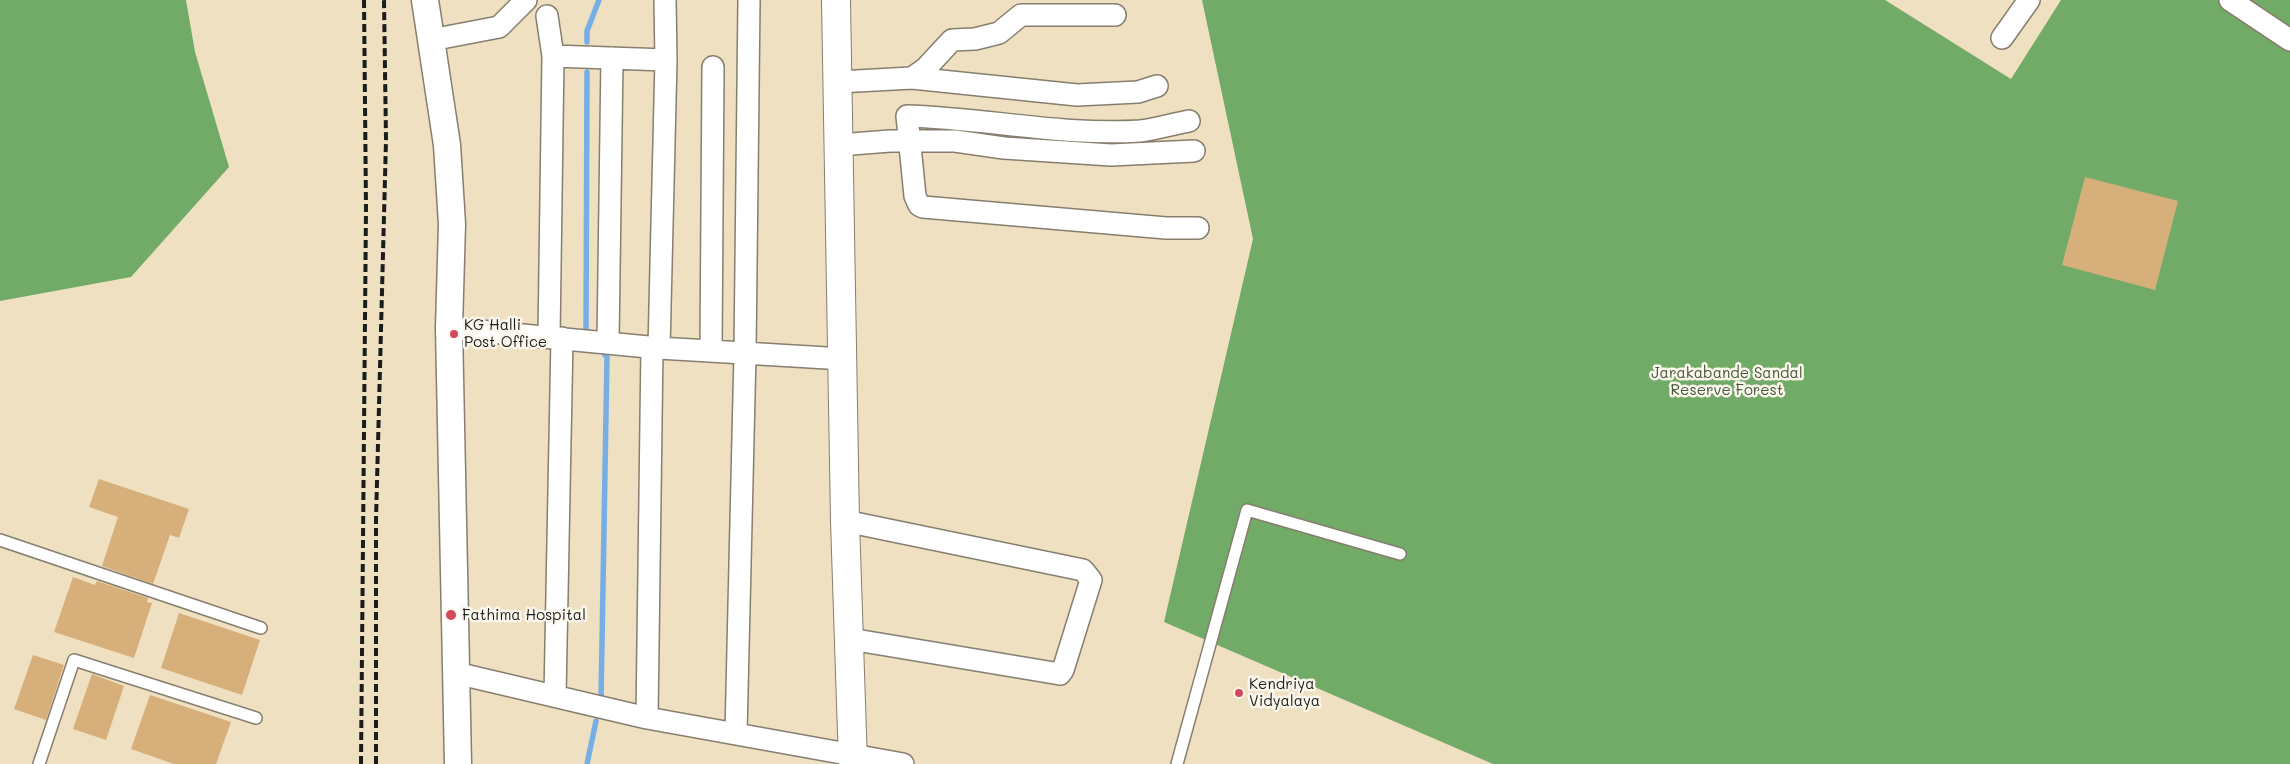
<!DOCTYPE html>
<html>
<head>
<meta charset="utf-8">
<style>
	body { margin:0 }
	canvas { display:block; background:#efe0c1 }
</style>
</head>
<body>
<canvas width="2290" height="764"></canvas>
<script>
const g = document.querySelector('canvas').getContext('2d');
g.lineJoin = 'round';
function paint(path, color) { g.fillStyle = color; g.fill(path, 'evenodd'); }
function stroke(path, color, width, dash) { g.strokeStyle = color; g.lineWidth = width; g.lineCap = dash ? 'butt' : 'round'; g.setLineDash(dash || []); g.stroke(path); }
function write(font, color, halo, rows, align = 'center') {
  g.font = font + ' Mali,sans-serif'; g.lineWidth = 5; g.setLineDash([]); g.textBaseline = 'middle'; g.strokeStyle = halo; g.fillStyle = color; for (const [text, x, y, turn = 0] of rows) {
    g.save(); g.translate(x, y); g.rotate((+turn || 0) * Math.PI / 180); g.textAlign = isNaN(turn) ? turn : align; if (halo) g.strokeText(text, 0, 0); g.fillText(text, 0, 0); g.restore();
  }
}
paint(new Path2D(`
	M0,0H186L195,52L229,167L131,277L0,301Z
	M1202,0H1885L2011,79L2061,0H2290V764H1493L1164,622L1253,239Z`), '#72aa68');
stroke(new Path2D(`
	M587,42V31L599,0
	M586,330L587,72
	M601,700L607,357L605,355
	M587,764L596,721`), '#76afe6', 5.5);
paint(new Path2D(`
	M2085,177L2178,201L2155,290L2062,265Z
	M99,479L189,509L179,538L170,535L153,584L102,566L118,517L89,507Z
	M73,577L95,585L97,581L148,598L147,602L152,603L134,658L54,632Z
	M179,613L260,640L242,695L161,668Z
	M33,655L64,665L46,720L14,709Z
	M92,674L124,686L106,740L73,729Z
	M150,695L231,722L216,764H174L131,749Z`), '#d7af7b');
const service = new Path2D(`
	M0,540L261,628
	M39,764L74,660L256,718
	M1177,764L1247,510L1400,554`);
const minor = new Path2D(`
	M2230,0L2290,40
	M547,16L553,56L549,337
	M2002,38L2029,0
	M431,40L499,27L526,0
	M553,56L666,60L665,0
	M912,78L1077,95L1138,92L1157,86
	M838,82L912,78L926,68L952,40L975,39L999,33L1021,15H1115
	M1189,121C1173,124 1156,129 1140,131C1062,136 984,118 907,116L915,196L919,205L923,207L1166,228H1198
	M839,145L890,141H955L1004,148L1111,155L1194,151
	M449,328L659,348L844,359
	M608,342L612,58
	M659,348L666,60
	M711,351L713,67
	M845,521L1083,570L1091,580L1063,670L1060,674L850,639
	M456,673L647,718L903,764
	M555,696L562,338
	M647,718L652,347
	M736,733L745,353L749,0`);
const tertiary = new Path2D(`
	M425,0L447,145L452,224L449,328L458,764`);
const secondary = new Path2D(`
	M836,0L845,521L853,764`);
stroke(service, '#867e6e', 14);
stroke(minor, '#867e6e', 24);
stroke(tertiary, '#867e6e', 29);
stroke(secondary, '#867e6e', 30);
stroke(service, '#fff', 11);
stroke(minor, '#fff', 21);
stroke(tertiary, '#fff', 26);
stroke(secondary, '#fff', 28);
stroke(new Path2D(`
	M361,764L366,208L364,0
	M376,764V520L386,140L384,0`), '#1c1c1c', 4, [8, 4]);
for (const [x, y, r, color] of [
	[454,334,5,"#d1495b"],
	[451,615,6,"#d1495b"],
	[1239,693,5,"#d1495b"]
]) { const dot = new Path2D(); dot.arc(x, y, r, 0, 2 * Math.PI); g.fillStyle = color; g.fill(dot); stroke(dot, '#fbf7ec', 2); }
write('15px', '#1c1c1c', '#fbf7ec', [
	["KG Halli",464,325],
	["Post Office",464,342],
	["Fathima Hospital",462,615],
	["Kendriya",1249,684],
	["Vidyalaya",1249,701]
], 'left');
write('15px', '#44573c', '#fbf7ec', [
	["Jarakabande Sandal",1727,373],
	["Reserve Forest",1727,390]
]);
</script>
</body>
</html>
